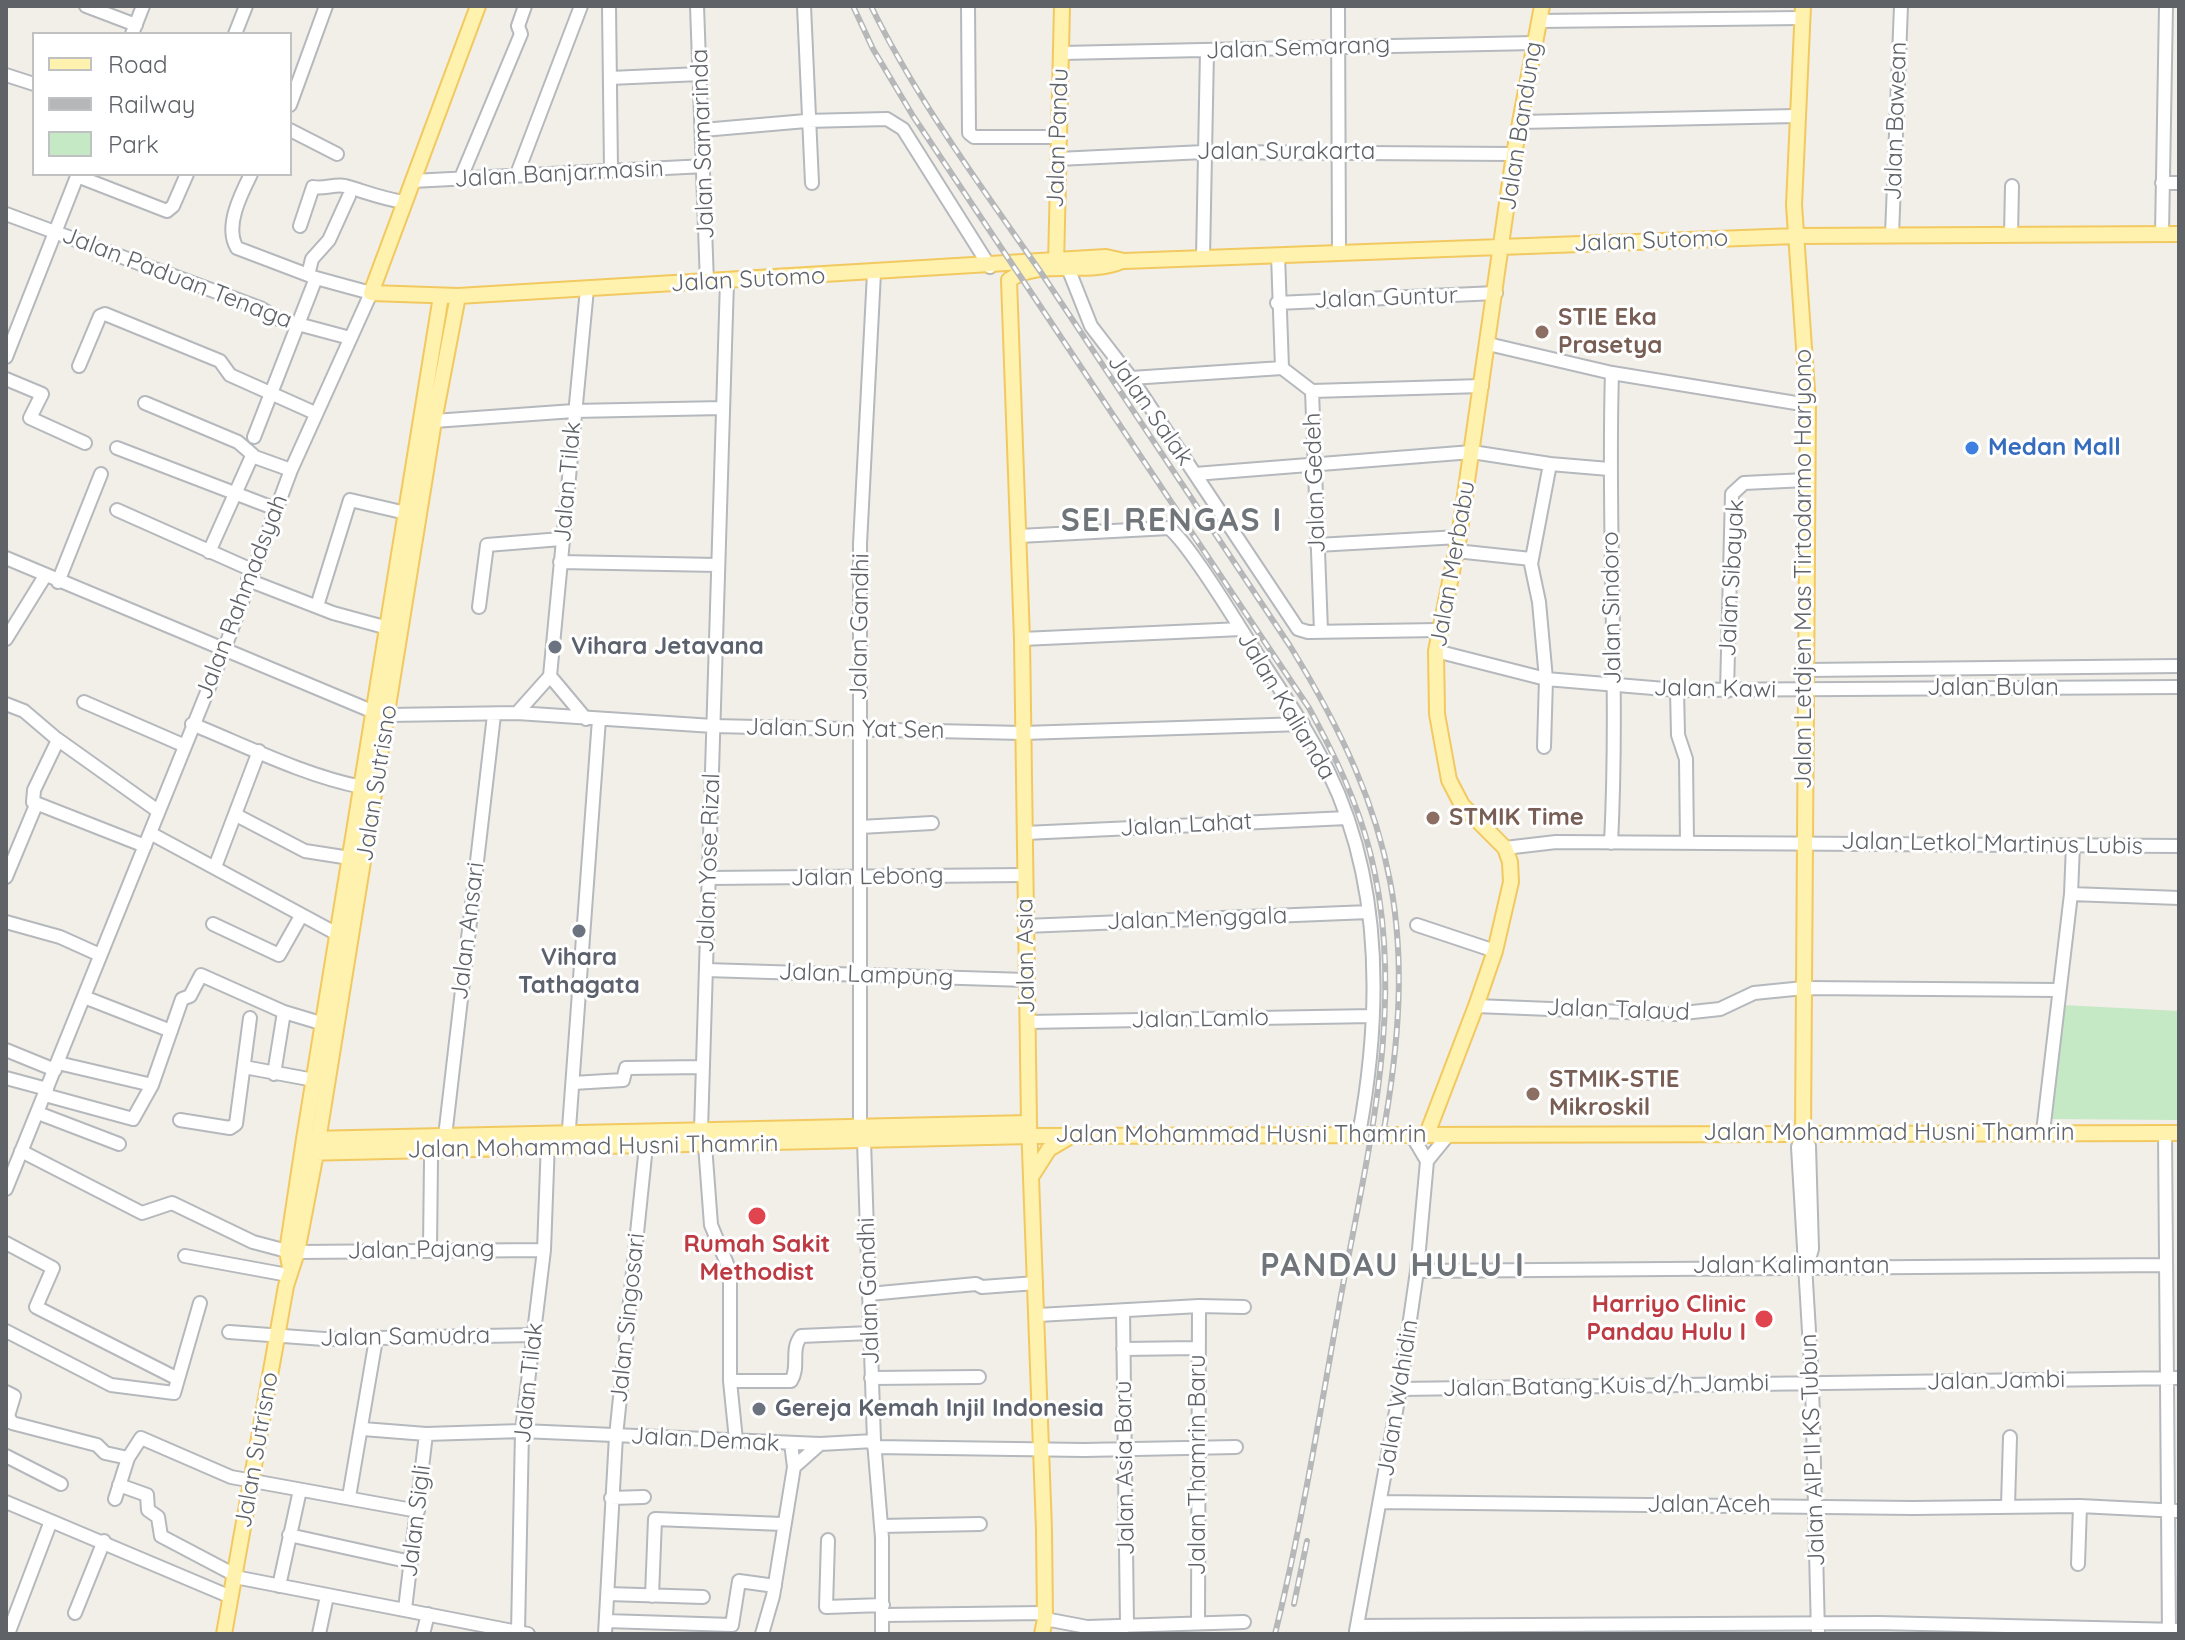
<!DOCTYPE html>
<html>
<head>
<meta charset="utf-8">
<style>
	body { margin:0 }
	#map { position:relative; width:2185px; height:1640px; overflow:hidden; background:#f1efe8; font-family:Quicksand,sans-serif }
	canvas { display:block }
	.frame { position:absolute; inset:0; border:8px solid #5f6368; pointer-events:none }
	.legend { position:absolute; left:32px; top:32px; width:260px; height:144px; box-sizing:border-box; background:#fff; border:2px solid #bfc1c3; margin:0; padding:10px 14px; list-style:none; font-size:24px; color:#5f6368 }
	.legend li { display:flex; align-items:center; gap:16px; height:40px }
	.legend b { width:40px; border:2px solid #bfc1c3 }
</style>
</head>
<body>
<div id="map">
<canvas width="2185" height="1640"></canvas>
<div class="frame"></div>
<ul class="legend">
<li><b style="height:10px;background:#fff2af"></b>Road</li>
<li><b style="height:10px;background:#b6b7b8"></b>Railway</li>
<li><b style="height:22px;background:#c5e8c5"></b>Park</li>
</ul>
</div>
<script>
const g = document.querySelector('canvas').getContext('2d');
g.lineJoin = 'round';
function paint(path, color) { g.fillStyle = color; g.fill(path, 'evenodd'); }
function stroke(path, color, width, dash) { g.strokeStyle = color; g.lineWidth = width; g.lineCap = dash ? 'butt' : 'round'; g.setLineDash(dash || []); g.stroke(path); }
function write(font, color, halo, rows, align = 'center') {
  g.font = font + ' Quicksand,sans-serif'; g.lineWidth = 6; g.setLineDash([]); g.textBaseline = 'middle'; g.strokeStyle = halo; g.fillStyle = color; for (const [text, x, y, turn = 0] of rows) {
    g.save(); g.translate(x, y); g.rotate((+turn || 0) * Math.PI / 180); g.textAlign = isNaN(turn) ? turn : align; if (halo) g.strokeText(text, 0, 0); g.fillText(text, 0, 0); g.restore();
  }
}
paint(new Path2D(`
	M2062,1005L2179,1011V1120L2049,1119Z`), '#c5e8c5');
const minor = new Path2D(`
	M86,6L136,25
	M609,6L611,169
	M697,6L707,283
	M804,6L812,183
	M968,6L969,133L974,137H1057
	M1338,6L1339,253
	M1539,21L1802,18
	M132,34L143,6
	M235,34L246,6
	M1061,53L1534,43
	M6,75L34,84
	M610,78L700,74
	M290,105L326,6
	M1520,122L1796,116
	M290,130L337,154
	M703,130L806,121L887,119L903,129L990,267
	M1058,159L1204,152L1514,154
	M517,174L581,6
	M77,176L167,211L173,206L187,174
	M460,180L521,34L518,26L525,6
	M412,181L705,166
	M2162,183H2179
	M6,214L260,308L279,319L350,338
	M300,226L313,187C324,189 335,184 345,186C366,192 383,199 404,202
	M2162,234L2166,6
	M1892,235L1901,6
	M2011,235L2012,186
	M1278,255L1282,368L1312,391
	M1203,258L1207,51
	M1068,268L1091,326L1131,378L1298,629L1308,632L1439,630
	M308,275L312,259L329,240L349,196
	M727,281L701,1130L705,1145L711,1225L730,1271V1381L736,1440
	M1277,303L1496,293
	M300,319L316,278
	M1488,344L1612,373L1808,405
	M6,357L78,174
	M79,366L100,316L105,314L220,361L230,375L315,413
	M1131,378L1282,368
	M6,379L42,394L30,418L85,443
	M1312,391L1321,631
	M1312,391L1482,386
	M145,403L238,442L253,455
	M434,421L574,411L723,408
	M254,437L298,324
	M117,448L276,509
	M1195,474L1472,452L1550,464L1609,469
	M117,510L252,570
	M1019,536L1169,528C1189,544 1230,612 1246,637C1274,681 1305,724 1328,771C1383,883 1381,1015 1359,1134
	M1317,545L1459,537
	M1456,551L1531,559
	M209,552L252,456L291,470
	M6,558L374,712
	M560,562L718,565
	M248,580L333,613L388,628
	M58,582L101,474
	M317,606L350,500L406,513
	M479,607L487,545L561,539
	M6,639L45,576
	M1022,639L1241,629
	M1436,651L1546,679L1677,690L2179,687
	M1806,670L2179,666
	M550,676L586,719
	M1677,690L1678,735L1686,759L1687,843
	M1727,691L1732,494L1744,483L1806,480
	M84,702L183,745
	M6,704L24,711L58,740L34,790L33,802L145,846
	M517,713L550,676L587,289
	M388,715L517,713L713,726L1023,733L1303,724
	M192,724C246,746 305,776 362,787
	M57,739L158,811
	M1544,747L1546,679L1539,602L1531,564L1550,464
	M236,815L305,851L350,858
	M860,827L932,823
	M150,833L339,935
	M1025,833L1347,818
	M1611,843C1619,687 1607,529 1612,373
	M1505,848L1556,842L2179,846
	M215,867L259,751
	M6,877L36,805
	M709,878L1024,875
	M2071,894L2073,845
	M6,922L60,937L100,955
	M213,924L279,955L301,916
	M1417,925L1495,951
	M1025,926L1369,912
	M706,970L1026,980
	M84,997L171,1031
	M1476,1006L1674,1014L1720,1009L1754,993L1804,988L2059,990
	M1027,1022L1373,1016
	M6,1050L55,1070
	M58,1063L152,1085
	M244,1067L314,1080
	M274,1074L284,1012
	M6,1078L47,1089
	M573,1083L623,1080L626,1068L703,1067
	M45,1095L133,1119L152,1085L182,999L190,996L201,975L284,1012L324,1024
	M38,1113L119,1144
	M180,1120L230,1128L236,1124L250,1018
	M860,1126V544L874,273
	M2043,1132L2071,894L2179,898
	M1803,1133L1798,1147L1812,1382L1818,1634
	M1803,1133L1809,1146L1812,1249L1807,1266
	M2165,1133L2169,1634
	M1411,1134L1427,1161
	M864,1141L874,1441L882,1538V1634
	M568,1142L599,719
	M444,1145L494,715
	M21,1151L142,1213L172,1203L253,1242L287,1251
	M6,1189L224,650L291,470L371,293L316,278L237,248C224,227 241,194 251,174
	M6,1243L53,1268L36,1307L178,1379
	M430,1248L431,1160
	M297,1252L544,1250
	M185,1256L288,1275
	M1417,1271L2166,1265
	M869,1294L976,1284L982,1287L1036,1283
	M1123,1311L1127,1626
	M1038,1315L1199,1306L1244,1307
	M6,1331L111,1385L174,1393L200,1303
	M229,1332L324,1339L534,1335
	M1123,1349L1198,1348
	M871,1378L979,1377
	M730,1381H791C800,1367 790,1350 801,1336L870,1333
	M1400,1389L2179,1378
	M6,1392L14,1396L8,1416L12,1423L97,1445L105,1453L128,1458L115,1499
	M363,1429L426,1434L522,1431L820,1444L874,1441
	M874,1447L1084,1450L1236,1447
	M6,1456L61,1484
	M128,1458L141,1438L231,1477L418,1511
	M794,1467L820,1444
	M119,1485L147,1495L148,1510L158,1517L161,1536L235,1575
	M349,1497L376,1339
	M611,1498L644,1497
	M6,1502L231,1597
	M1382,1502L1913,1508L2080,1506L2179,1511
	M2008,1506L2010,1437
	M881,1526L980,1524
	M289,1535L411,1562
	M828,1540L826,1607L883,1605
	M2078,1564L2080,1506
	M235,1577L528,1634
	M279,1586L300,1490
	M608,1594L703,1597
	M652,1596L655,1519L783,1524
	M405,1609L426,1434
	M75,1613L104,1541
	M883,1615L1044,1613
	M1045,1619L1087,1627L1244,1622
	M606,1621L732,1625L739,1581L775,1586
	M1198,1623L1199,1306
	M1357,1626L1878,1623L2179,1630
	M1356,1631L1400,1389L1417,1271L1427,1161L1449,1134
	M518,1632L522,1431L544,1250L548,1141
	M8,1634L51,1521
	M319,1634L327,1596
	M423,1634L428,1614
	M605,1634L616,1436L646,1146
	M762,1634L773,1596L794,1467L791,1443`);
const major = new Path2D(`
	M478,6L371,293L458,296L1106,257L1124,261L1796,236L2179,234
	M1803,6L1794,205L1808,405L1803,1133
	M1056,265L1062,6
	M1427,1134L1476,1006L1495,951L1511,882L1510,862L1505,848L1462,805L1449,780L1437,714L1436,651L1459,537L1514,154L1542,6
	M309,1139L1029,1123
	M303,1153L1030,1136L2179,1133
	M1033,1174L1049,1149L1071,1136
	M290,1267L287,1251L304,1139L441,296
	M224,1634L286,1286L297,1252L316,1153L434,421L458,296
	M1042,1634L1045,1619L1044,1530L1029,1123L1022,639L1009,280C1040,258 1088,276 1122,261`);
stroke(minor, '#b5b8bc', 16);
stroke(major, '#f2c960', 18);
stroke(minor, '#fff', 12);
stroke(major, '#fff2af', 14);
const rail = new Path2D(`
	M853,6L873,49L913,116L1309,708C1334,754 1357,801 1370,852C1408,1001 1367,1154 1340,1301C1320,1413 1302,1524 1275,1634
	M871,6C917,100 980,185 1040,271L1290,646C1398,821 1419,938 1382,1140
	M1294,1604L1307,1541`);
stroke(rail, '#b6b7b8', 6);
stroke(rail, '#fff', 3, [9]);
for (const [x, y, r, color] of [
	[1542,332,8,"#8d6e63"],
	[1972,448,8,"#3f7fe0"],
	[555,647,8,"#6b7280"],
	[1433,818,8,"#8d6e63"],
	[579,931,8,"#6b7280"],
	[1533,1094,8,"#8d6e63"],
	[757,1216,10,"#e0444e"],
	[1764,1319,10,"#e0444e"],
	[759,1409,8,"#6b7280"]
]) { const dot = new Path2D(); dot.arc(x, y, r, 0, 2 * Math.PI); g.fillStyle = color; g.fill(dot); stroke(dot, '#fff', 3); }
write('24px', '#5f6368', '#fff', [
	["Jalan Semarang",1298,48,-2],
	["Jalan Bawean",1896,121,-88],
	["Jalan Bandung",1521,126,-81],
	["Jalan Pandu",1058,138,-88],
	["Jalan Samarinda",703,144,-92],
	["Jalan Surakarta",1286,152],
	["Jalan Banjarmasin",559,174,-3],
	["Jalan Sutomo",1651,241,-2],
	["Jalan Paduan Tenaga",177,278,21],
	["Jalan Sutomo",748,280,-3],
	["Jalan Guntur",1386,298,-2],
	["Jalan Salak",1150,410,55],
	["Jalan Tilak",568,482,-85],
	["Jalan Gedeh",1315,483,-92],
	["Jalan Merbabu",1453,564,-80],
	["Jalan Letdjen Mas Tirtodarmo Haryono",1804,569,-90],
	["Jalan Sibayak",1732,578,-87],
	["Jalan Rahmadsyah",242,597,-69],
	["Jalan Sindoro",1612,608,-91],
	["Jalan Gandhi",860,627,-89],
	["Jalan Bulan",1993,688],
	["Jalan Kawi",1715,689,1],
	["Jalan Kalianda",1286,706,59],
	["Jalan Sun Yat Sen",845,729,1],
	["Jalan Sutrisno",377,783,-81],
	["Jalan Lahat",1186,825,-3],
	["Jalan Letkol Martinus Lubis",1992,844,1],
	["Jalan Yose Rizal",709,863,-88],
	["Jalan Lebong",867,877,-1],
	["Jalan Menggala",1197,919,-2],
	["Jalan Ansari",468,931,-83],
	["Jalan Asia",1026,956,-91],
	["Jalan Lampung",866,975,2],
	["Jalan Talaud",1618,1010,2],
	["Jalan Lamlo",1200,1019,-1],
	["Jalan Mohammad Husni Thamrin",1889,1133],
	["Jalan Mohammad Husni Thamrin",1241,1135],
	["Jalan Mohammad Husni Thamrin",593,1147,-1],
	["Jalan Pajang",421,1250,-1],
	["Jalan Kalimantan",1791,1266],
	["Jalan Gandhi",869,1291,-92],
	["Jalan Singosari",628,1318,-84],
	["Jalan Samudra",405,1337,-1],
	["Jalan Jambi",1996,1381,-1],
	["Jalan Tilak",529,1383,-84],
	["Jalan Batang Kuis d/h Jambi",1606,1386,-1],
	["Jalan Wahidin",1398,1398,-81],
	["Jalan Demak",705,1440,3],
	["Jalan Sutrisno",257,1450,-80],
	["Jalan AIP II KS Tubun",1813,1450,-92],
	["Jalan Thamrin Baru",1198,1465,-90],
	["Jalan Asia Baru",1125,1468,-91],
	["Jalan Aceh",1709,1505],
	["Jalan Sigli",416,1521,-83]
]);
write('bold 24px', '#785e54', '#fff', [
	["STIE Eka",1558,318],
	["Prasetya",1558,346],
	["STMIK Time",1449,818],
	["STMIK-STIE",1549,1080],
	["Mikroskil",1549,1108]
], 'left');
write('bold 24px', '#366cbe', '#fff', [
	["Medan Mall",1988,448]
], 'left');
write('bold 24px', '#5b616d', '#fff', [
	["Vihara Jetavana",571,647],
	["Vihara",579,958,"center"],
	["Tathagata",579,986,"center"],
	["Gereja Kemah Injil Indonesia",775,1409]
], 'left');
write('bold 24px', '#be3a42', '#fff', [
	["Rumah Sakit",757,1245],
	["Methodist",757,1273],
	["Harriyo Clinic",1746,1305,"right"],
	["Pandau Hulu I",1746,1333,"right"]
]);
g.letterSpacing = '2px';
write('bold 32px', '#70757a', '#fff', [
	["SEI RENGAS I",1172,521],
	["PANDAU HULU I",1393,1266]
]);
g.letterSpacing = '0px';
</script>
</body>
</html>
